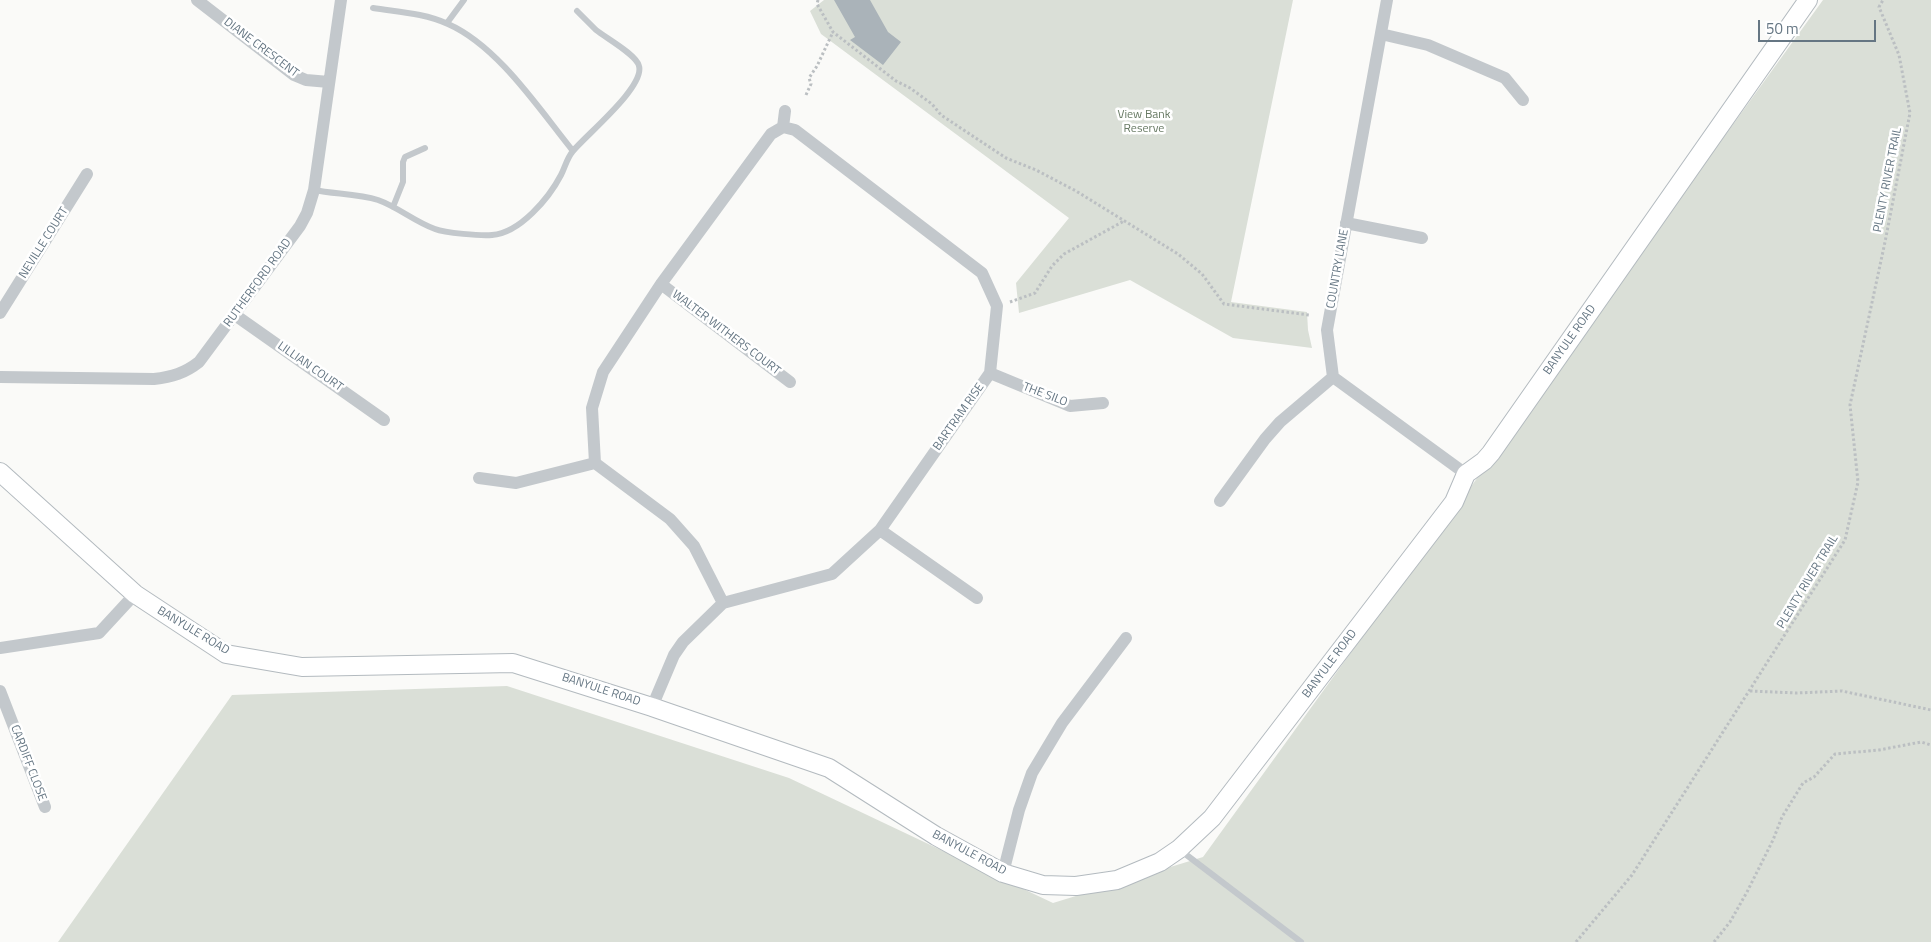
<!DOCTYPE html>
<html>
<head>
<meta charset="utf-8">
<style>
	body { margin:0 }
	#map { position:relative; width:1931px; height:942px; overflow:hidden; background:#fafaf8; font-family:"Titillium Web",sans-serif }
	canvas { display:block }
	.scale { position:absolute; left:1758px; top:20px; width:118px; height:22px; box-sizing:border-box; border:2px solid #657683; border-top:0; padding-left:6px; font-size:15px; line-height:18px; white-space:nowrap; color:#657683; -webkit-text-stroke:4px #fff; paint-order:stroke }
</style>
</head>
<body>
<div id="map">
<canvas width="1931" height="942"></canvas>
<div class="scale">50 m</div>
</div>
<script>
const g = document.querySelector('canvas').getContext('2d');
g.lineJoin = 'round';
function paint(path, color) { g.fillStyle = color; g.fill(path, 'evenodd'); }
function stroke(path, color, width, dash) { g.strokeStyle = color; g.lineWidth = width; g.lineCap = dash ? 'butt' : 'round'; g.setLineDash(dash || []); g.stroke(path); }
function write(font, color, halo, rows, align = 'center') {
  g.font = font + ' "Titillium Web",sans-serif'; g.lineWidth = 5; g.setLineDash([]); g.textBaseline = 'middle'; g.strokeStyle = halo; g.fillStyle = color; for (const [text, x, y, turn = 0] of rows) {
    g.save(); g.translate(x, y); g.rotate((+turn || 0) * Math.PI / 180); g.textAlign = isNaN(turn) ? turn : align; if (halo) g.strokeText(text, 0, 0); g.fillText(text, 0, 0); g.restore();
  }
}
paint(new Path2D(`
	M824,0H1293L1231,302L1307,312L1308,330L1312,348L1233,338L1130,280L1019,313L1016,283L1069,218L821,34L810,11Z
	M1823,0H1931V942H58L232,695L507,686L789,778L1053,903L1203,857Z`), '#dadfd7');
paint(new Path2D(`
	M834,0H870L888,32L901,42L883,65L850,40L855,37Z`), '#aab3b9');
const secondary = new Path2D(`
	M0,472L135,594L226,654L302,667L513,663L652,707L829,768L936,836L1003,873L1043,885L1076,886L1117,880L1160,862L1179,849L1212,818L1454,502L1466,474L1484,461L1491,453L1808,0`);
stroke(secondary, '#b3babf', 20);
stroke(new Path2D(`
	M818,0L817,4L833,32L896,81L910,88L932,104L941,115L1006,158L1036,170L1076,191L1178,254L1202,274L1224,304L1309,315
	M806,95L811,84L809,78L817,66L833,32
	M1010,302L1035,293L1052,266L1064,254L1124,221
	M1750,691L1797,693L1842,691L1931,710
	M1576,942L1632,875L1845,540L1858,482L1850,405L1885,242L1910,113L1899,55L1879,7L1883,0
	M1714,942L1730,922L1747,892L1773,840L1782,817L1803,783L1814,777L1835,754L1879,750L1921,742L1931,745`), '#bbbfc2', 3, [2.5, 2.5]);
stroke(new Path2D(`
	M373,8C398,12 424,13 448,24C498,46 539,109 573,151
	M447,23L464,0
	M314,190C334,194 358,194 378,200C398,207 415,222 435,229C445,233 481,236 492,235C520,233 549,198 561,175C565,167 567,158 573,151C586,135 645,87 639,66C637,55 606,38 596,30C590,24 583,17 577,11
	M393,207L403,182V162L405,157L425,148
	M1180,850L1301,942`), '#c3c8cc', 6);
stroke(new Path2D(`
	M197,0L294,75L306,80L329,82
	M1387,0L1327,330L1333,377L1466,474
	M1381,34L1428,45L1505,78L1523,100
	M783,127L785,111
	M1346,223L1422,238
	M661,284L790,382
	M0,313L87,174
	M235,315L384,420
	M990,373L1070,406L1103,403
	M0,377L154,379C172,377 185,373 199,362L300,226L307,213L314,190L341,0
	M479,478L516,483L595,463
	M1220,501L1265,439L1280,422L1333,377
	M880,530L977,598
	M0,648L99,633L135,594
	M0,691L45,807
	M652,707L674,655L683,642L723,603L832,574L880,530L990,373L997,306L982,273L795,130L783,127L771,134L661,284L603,372L592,408L595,463L670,519L694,546L723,603
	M1003,873L1019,810L1032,773L1062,723L1126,638`), '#c3c8cc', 12);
stroke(secondary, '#fff', 18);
write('12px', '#657683', '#fff', [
	["DIANE CRESCENT",261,48,37],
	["PLENTY RIVER TRAIL",1888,180,-79],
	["NEVILLE COURT",44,243,-58],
	["COUNTRY LANE",1338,269,-80],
	["RUTHERFORD ROAD",258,283,-54],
	["WALTER WITHERS COURT",726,333,37],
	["BANYULE ROAD",1570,340,-55],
	["LILLIAN COURT",310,367,35],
	["THE SILO",1045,395,21],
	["BARTRAM RISE",959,417,-55],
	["PLENTY RIVER TRAIL",1808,582,-59],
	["BANYULE ROAD",193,631,31],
	["BANYULE ROAD",1330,664,-53],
	["BANYULE ROAD",601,690,18],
	["CARDIFF CLOSE",28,763,69],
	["BANYULE ROAD",969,853,28]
]);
write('12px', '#687a64', '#fff', [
	["View Bank",1144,115],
	["Reserve",1144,129]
]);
</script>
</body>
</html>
